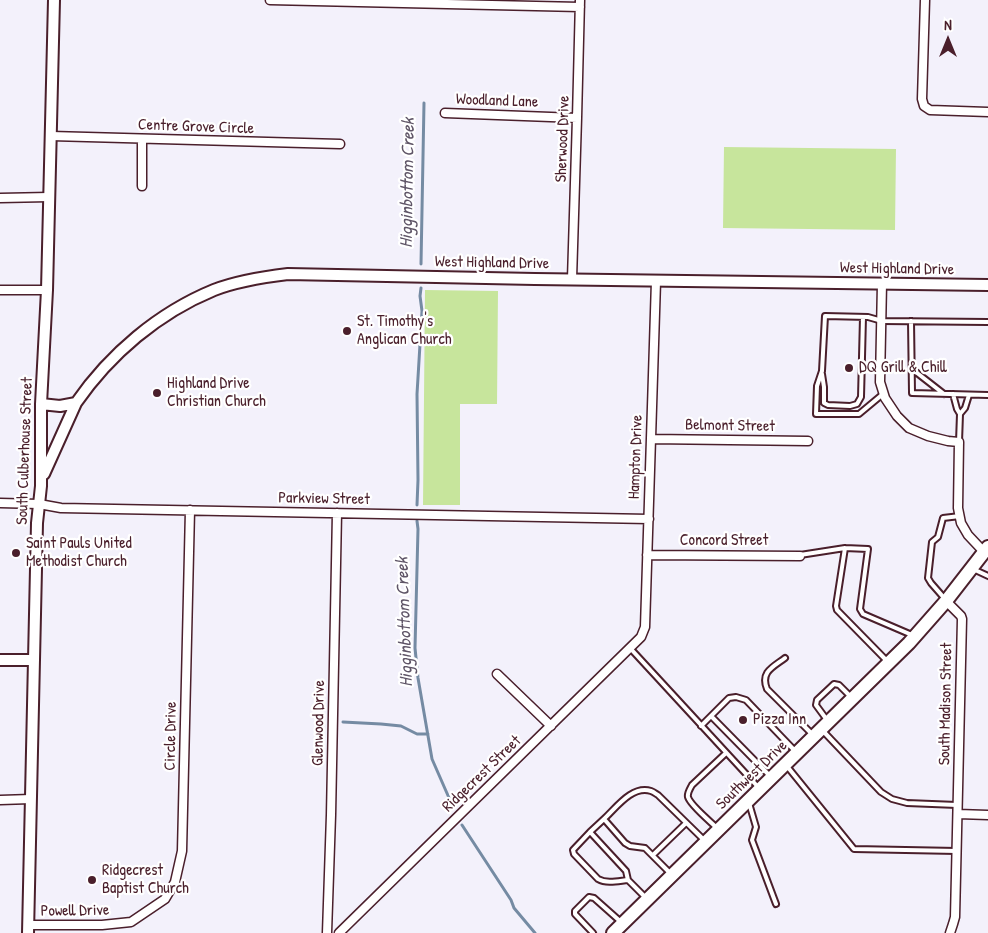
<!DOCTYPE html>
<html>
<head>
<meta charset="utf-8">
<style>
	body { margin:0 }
	#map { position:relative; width:988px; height:933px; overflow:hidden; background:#f3f1fb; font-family:"Patrick Hand",sans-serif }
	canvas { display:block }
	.north { position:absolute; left:923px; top:15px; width:50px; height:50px; -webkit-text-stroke:4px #fff; paint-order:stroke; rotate:0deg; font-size:14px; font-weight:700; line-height:20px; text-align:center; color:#4a1f2b }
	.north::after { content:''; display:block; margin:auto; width:18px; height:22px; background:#4a1f2b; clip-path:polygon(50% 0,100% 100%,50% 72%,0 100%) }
</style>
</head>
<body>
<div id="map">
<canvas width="988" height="933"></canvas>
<div class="north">N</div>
</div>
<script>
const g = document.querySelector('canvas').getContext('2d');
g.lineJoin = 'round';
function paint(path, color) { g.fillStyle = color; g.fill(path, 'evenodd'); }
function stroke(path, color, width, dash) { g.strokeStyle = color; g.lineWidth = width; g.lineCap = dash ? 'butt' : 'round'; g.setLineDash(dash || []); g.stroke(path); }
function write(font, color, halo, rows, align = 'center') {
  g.font = font + ' "Patrick Hand",sans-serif'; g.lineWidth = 4.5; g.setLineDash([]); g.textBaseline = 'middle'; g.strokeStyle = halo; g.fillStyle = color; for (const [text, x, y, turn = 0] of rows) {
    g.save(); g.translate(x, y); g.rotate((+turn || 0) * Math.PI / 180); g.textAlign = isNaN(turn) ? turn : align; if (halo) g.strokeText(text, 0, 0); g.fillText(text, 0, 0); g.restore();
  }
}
paint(new Path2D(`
	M724,147L896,149L895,230L723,228Z
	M425,290L498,291L497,404H460V505H423Z`), '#c7e59c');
stroke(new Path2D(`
	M421,264L424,103
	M417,505L418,480L417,394L422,311L420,296L421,288
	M417,521L418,529L415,648L418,678L432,759L453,807
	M343,722L381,724L401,726L417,734H428
	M462,825L511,900L514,908L535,933`), '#758ba3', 3);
const service = new Path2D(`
	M911,321L912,393L988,395
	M912,369L944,394
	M822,374L824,387V403L828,405L850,406L857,404L861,397L863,317
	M883,394L859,414H816L817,386L822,371L825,316L868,317L882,321L988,322
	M953,394L957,409L960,414L959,442
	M960,414L965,408L969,395
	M845,548L868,549L860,609L863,614L912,635
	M800,555L845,548L836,606L837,610L887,661
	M973,569L988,576
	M945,599L931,583L928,578L932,542L938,537L943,518L960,516
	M630,648L759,788
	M785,658C773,667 760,672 767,689L813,735
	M711,716L770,776
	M827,720L816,705L817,700L834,684L839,685L851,697
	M701,726L729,698L736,697L746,700L796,752
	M823,731L881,792L892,799L907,803L957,805
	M786,765L854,849L957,851
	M749,803L756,827L752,840L776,904
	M717,828C711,822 690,805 688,797C687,793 690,789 692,785L726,753
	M590,832L604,819
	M653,855L686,823
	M671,874L645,848L630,846L625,843L604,819C616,808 632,785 651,791C654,792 656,794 658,795L704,840
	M628,880C618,881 607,884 598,879L574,854L573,850L590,832L626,871L628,880L646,898
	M593,933L575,914V911L589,897L594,898L621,922`);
const minor = new Path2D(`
	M270,0L580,7
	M925,0L922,99L924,106L930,110L988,112
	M445,113L577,118
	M51,136L340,144
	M142,139V186
	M0,198L49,197
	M572,279L577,118L580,0
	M882,283L880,382L885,398L897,416L909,428L928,436L948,441L959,442L958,508L961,523L968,535L984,552
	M0,290H47
	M651,439L808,441
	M0,503L39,504L61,508L649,519
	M647,555L800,556
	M946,601L961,616L962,619L955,917L953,924L950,933
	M497,674L551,726
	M0,800L31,799
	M958,814L988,815
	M28,925H102L131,922L165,899L175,882L182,851L190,510
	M327,933L331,815L337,513
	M339,933L641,637L645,627L656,281`);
const tertiary = new Path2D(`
	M41,404L60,406L76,403C110,354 158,313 214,290C237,281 263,277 288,274L535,279L988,285
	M44,474L76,403
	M0,660H34
	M28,933L37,523L41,486V404L47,290L54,0`);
const primary = new Path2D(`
	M613,933L909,643L946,601L988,547`);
stroke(service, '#4a1f2b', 8);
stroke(minor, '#4a1f2b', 11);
stroke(tertiary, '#4a1f2b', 14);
stroke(primary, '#4a1f2b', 16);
stroke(service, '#fff', 4);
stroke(minor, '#fff', 8);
stroke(tertiary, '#fff', 10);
stroke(primary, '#fff', 12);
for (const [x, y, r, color] of [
	[347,331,5,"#4a1f2b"],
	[849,368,5,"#4a1f2b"],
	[157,393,5,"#4a1f2b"],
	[16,553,5,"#4a1f2b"],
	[743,720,5,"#4a1f2b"],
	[92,880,5,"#4a1f2b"]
]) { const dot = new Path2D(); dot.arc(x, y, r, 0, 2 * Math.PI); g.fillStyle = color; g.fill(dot); stroke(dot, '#fff', 2); }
write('16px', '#4a1f2b', '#fff', [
	["Woodland Lane",497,101,2],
	["Centre Grove Circle",196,127,2],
	["Sherwood Drive",563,139,-88],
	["West Highland Drive",492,263,1],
	["West Highland Drive",897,269,1],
	["Belmont Street",730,426,1],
	["South Culberhouse Street",25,451,-88],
	["Hampton Drive",636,457,-88],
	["Parkview Street",324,499,1],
	["Concord Street",724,541],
	["South Madison Street",946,704,-89],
	["Glenwood Drive",319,723,-89],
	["Circle Drive",171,736,-89],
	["Ridgecrest Street",482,774,-44],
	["Southwest Drive",752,775,-44],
	["Powell Drive",75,911,-1]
]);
write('16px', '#4a1f2b', '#fff', [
	["St. Timothy's",357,322],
	["Anglican Church",357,340],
	["DQ Grill & Chill",859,368],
	["Highland Drive",167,384],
	["Christian Church",167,402],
	["Saint Pauls United",26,544],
	["Methodist Church",26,562],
	["Pizza Inn",753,720],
	["Ridgecrest",102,871],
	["Baptist Church",102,889]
], 'left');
write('italic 18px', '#5f5567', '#fff', [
	["Higginbottom Creek",408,183,-89],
	["Higginbottom Creek",405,622,-92]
]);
</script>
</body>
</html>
